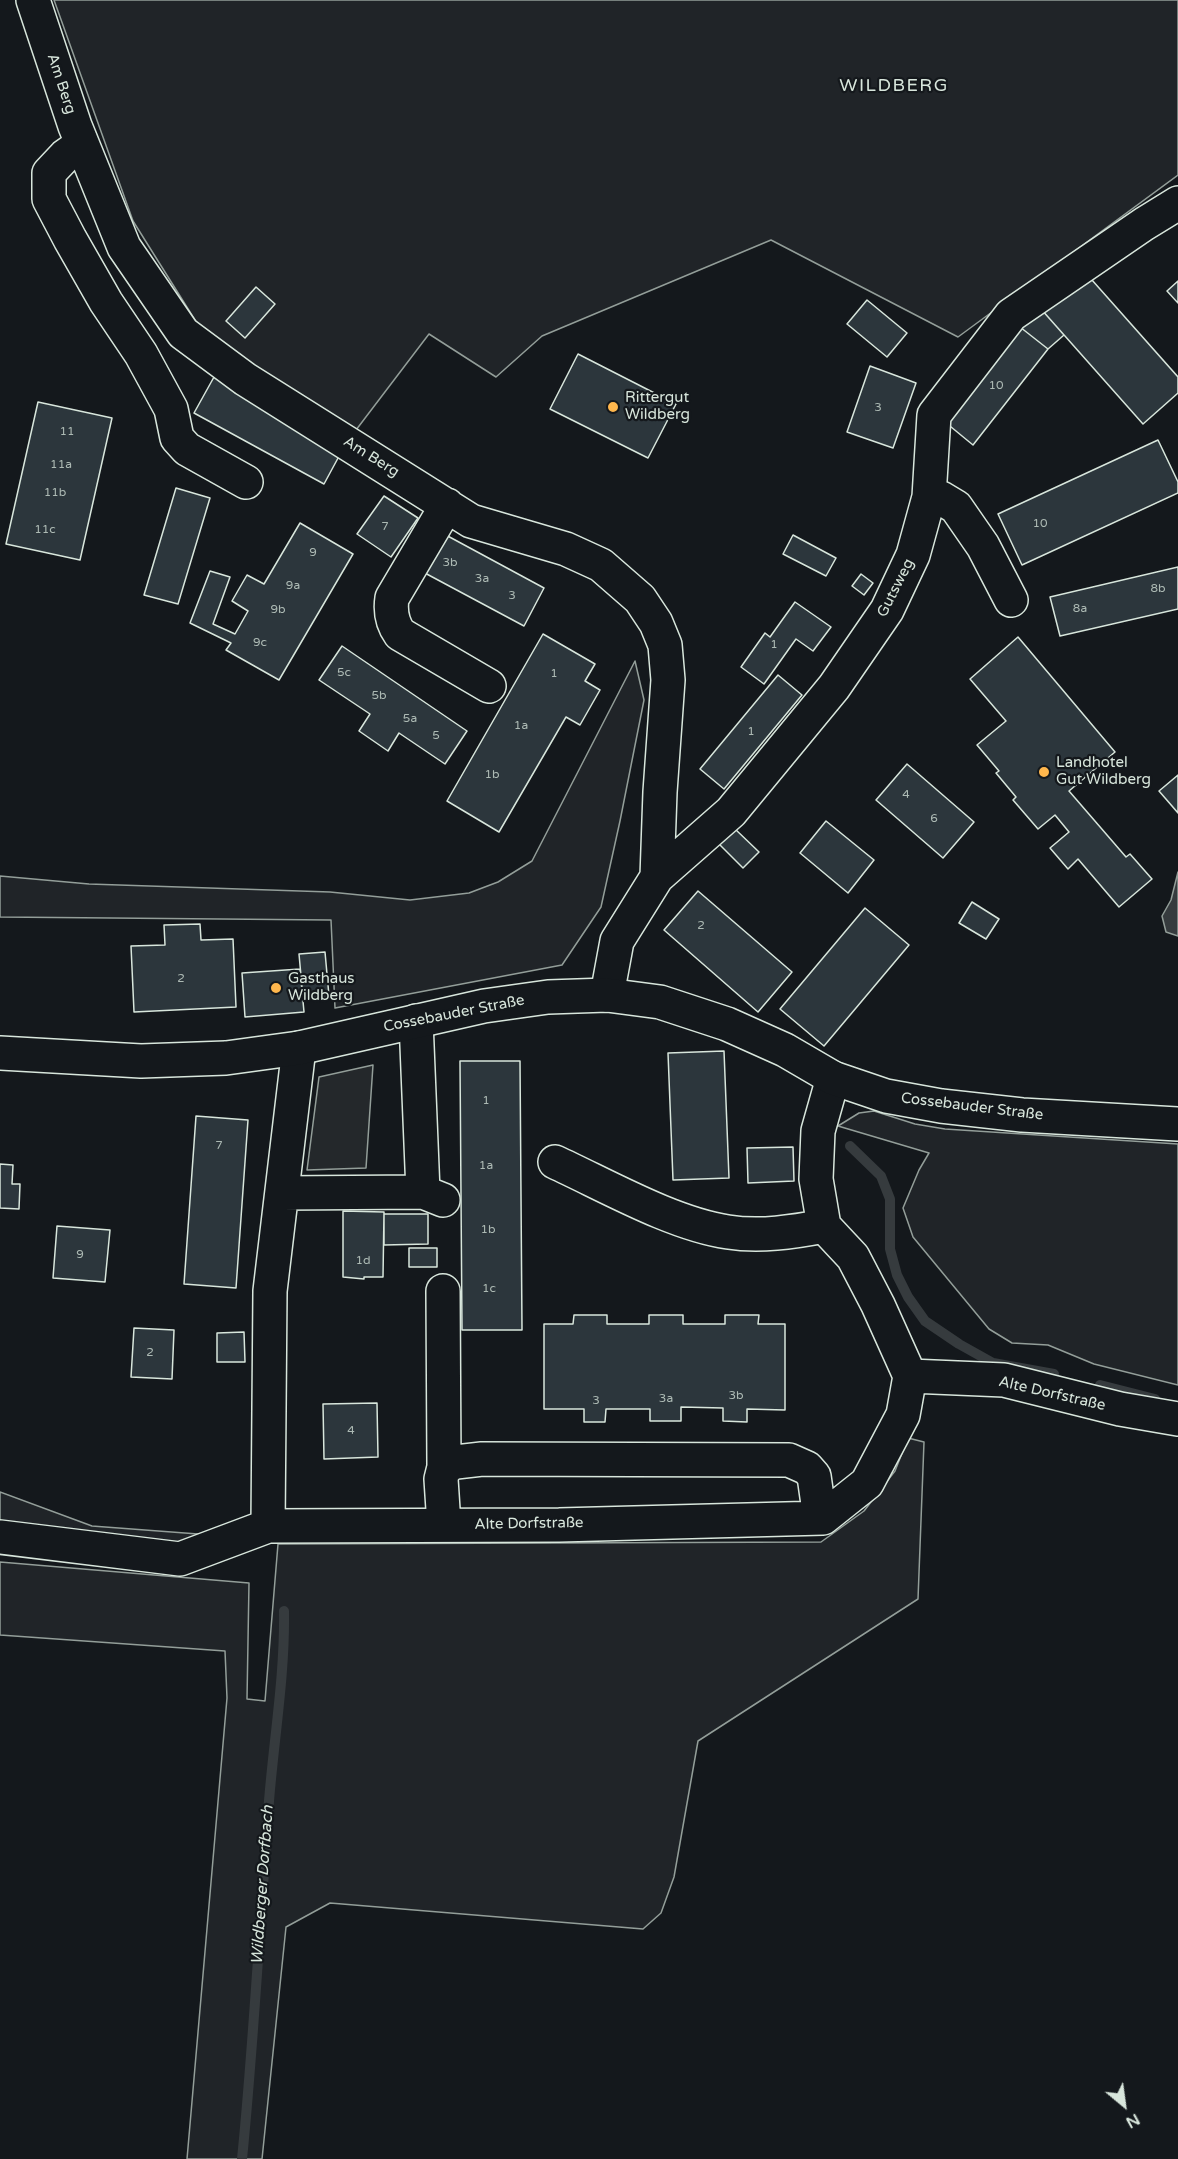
<!DOCTYPE html>
<html>
<head>
<meta charset="utf-8">
<style>
	body { margin:0 }
	#map { position:relative; width:1178px; height:2159px; overflow:hidden; background:#14181c; font-family:"Varela Round",sans-serif }
	canvas { display:block }
	.north { position:absolute; left:1094px; top:2075px; width:60px; height:60px; -webkit-text-stroke:4px #14181c; paint-order:stroke; rotate:151deg; font-size:16px; font-weight:700; line-height:24px; text-align:center; color:#d8e6dc }
	.north::after { content:''; display:block; margin:auto; width:21px; height:27px; background:#d8e6dc; clip-path:polygon(50% 0,100% 100%,50% 72%,0 100%) }
</style>
</head>
<body>
<div id="map">
<canvas width="1178" height="2159"></canvas>
<div class="north">N</div>
</div>
<script>
const g = document.querySelector('canvas').getContext('2d');
g.lineJoin = 'round';
function paint(path, color) { g.fillStyle = color; g.fill(path, 'evenodd'); }
function stroke(path, color, width, dash) { g.strokeStyle = color; g.lineWidth = width; g.lineCap = dash ? 'butt' : 'round'; g.setLineDash(dash || []); g.stroke(path); }
function write(font, color, halo, rows, align = 'center') {
  g.font = font + ' "Varela Round",sans-serif'; g.lineWidth = 4.5; g.setLineDash([]); g.textBaseline = 'middle'; g.strokeStyle = halo; g.fillStyle = color; for (const [text, x, y, turn = 0] of rows) {
    g.save(); g.translate(x, y); g.rotate((+turn || 0) * Math.PI / 180); g.textAlign = isNaN(turn) ? turn : align; if (halo) g.strokeText(text, 0, 0); g.fillText(text, 0, 0); g.restore();
  }
}
const green = new Path2D(`
	M54,0H1178V175L958,337L771,240L542,336L496,377L429,334L356,430L256,370L200,328L133,221Z
	M635,661L644,700L620,821L601,907L562,965L335,1008L331,920L0,917V876L89,884L330,892L410,900L469,893L498,882L532,861Z
	M874,1111L915,1124L945,1129L1178,1144V1385L1094,1364L1048,1345L1012,1343L989,1329L913,1237L903,1208L919,1170L929,1153L838,1126L859,1113Z
	M908,1438L924,1442L918,1599L698,1741L674,1877L661,1913L643,1929L330,1903L286,1927L262,2159H187L227,1698L225,1651L0,1635V1562L249,1583L247,1699L265,1701L278,1544L821,1542L864,1511L895,1471Z
	M0,1492L92,1526L198,1534L187,1547L0,1524Z`);
paint(green, '#202428');
stroke(green, '#939e99', 1.5);
const parking = new Path2D(`
	M373,1065L366,1168L307,1170L319,1077Z`);
paint(parking, '#24282b');
stroke(parking, '#939e99', 1.5);
const water = new Path2D(`
	M1178,872V936L1166,932L1162,916L1171,900Z`);
paint(water, '#363b3e');
stroke(water, '#939e99', 1.5);
stroke(new Path2D(`
	M850,1146L881,1176L890,1199V1249L897,1275L908,1297L925,1321L959,1344L993,1363L1054,1374
	M1100,1385L1155,1399
	M242,2159C254,2040 260,1920 269,1801C274,1738 285,1675 284,1611`), '#363b3e', 10);
const building = new Path2D(`
	M1084,271L1178,377V393L1143,424L1041,309Z
	M1178,281V303L1167,291Z
	M256,287L275,304L245,338L226,321Z
	M867,300L907,333L887,357L847,324Z
	M1041,309L1064,335L1048,349L1020,327Z
	M1020,327L1048,349L973,445L945,422Z
	M578,354L676,404L648,458L550,409Z
	M870,366L916,383L893,448L847,432Z
	M214,377L344,447L324,484L194,413Z
	M38,402L112,418L80,560L6,544Z
	M1158,440L1178,482V493L1022,565L998,514Z
	M176,488L210,498L178,604L144,595Z
	M384,496L418,518L391,557L357,534Z
	M300,523L353,554L279,680L226,650L231,643L190,623L210,571L230,577L213,624L235,634L248,611L232,601L247,575L264,584Z
	M444,534L544,588L524,626L423,572Z
	M793,535L836,558L826,576L783,554Z
	M1178,567V609L1060,636L1050,597Z
	M861,574L873,583L864,595L852,586Z
	M795,602L831,627L813,651L796,639L764,684L741,667L765,633L770,637Z
	M543,634L595,664L585,681L600,690L580,725L566,717L499,832L447,801Z
	M1018,637L1115,752L1069,791L1126,857L1130,854L1152,879L1119,907L1078,859L1068,869L1050,848L1069,832L1055,815L1038,829L1013,800L1016,797L996,773L999,771L977,745L1006,721L970,679Z
	M342,646L467,731L445,764L399,733L388,751L359,731L370,714L319,680Z
	M778,675L802,695L724,789L700,769Z
	M907,764L974,822L943,858L876,800Z
	M1178,775V813L1159,791Z
	M826,821L874,860L848,893L800,853Z
	M734,828L759,852L743,868L719,844Z
	M698,891L792,972L758,1012L664,930Z
	M972,902L999,919L986,939L959,923Z
	M865,908L909,945L824,1046L780,1009Z
	M200,924L201,940L233,939L236,1007L134,1012L131,946L165,945L164,925Z
	M325,952L329,996L303,998L299,954Z
	M300,969L304,1012L245,1017L242,973Z
	M724,1051L729,1178L673,1180L668,1053Z
	M460,1061H520L522,1330H462Z
	M196,1116L248,1120L236,1288L184,1284Z
	M793,1147L794,1181L748,1183L747,1148Z
	M0,1164L13,1165L12,1184H20L19,1209L0,1208Z
	M343,1211L384,1212L383,1277H364V1279L343,1277Z
	M384,1214H428V1244L384,1245Z
	M57,1226L110,1230L105,1282L53,1278Z
	M409,1248H437V1267H409Z
	M574,1315H607V1324H649V1315H683V1324H725V1315H759L758,1324H785V1410L747,1409V1422L723,1421V1408L681,1407V1421H650V1409H606L605,1422H584V1409H544V1324H573Z
	M134,1328L174,1330L172,1379L131,1377Z
	M244,1332L245,1362H217V1333Z
	M377,1403L378,1457L324,1459L323,1404Z`);
paint(building, '#2c363c');
stroke(building, '#d8e6dc', 1.5);
const minor = new Path2D(`
	M33,0L75,126L124,247L183,333L245,379L471,521L566,549L601,565L640,599L656,623L665,645L668,680L660,792L657,877
	M82,144L65,156L49,173V199L70,239L106,302L141,354L171,409L177,438L187,449L246,482
	M929,497L941,498L956,507L983,546L1011,600
	M447,505L392,598C390,611 392,623 400,634L489,686
	M607,995L617,941L657,877L731,812L834,687L887,610L913,555L929,497L934,415L1011,315L1144,224L1178,203
	M416,1021L423,1192L443,1200
	M833,1078L818,1131L816,1179L824,1226L853,1257L878,1305L910,1376
	M555,1162C607,1186 673,1224 728,1232C760,1237 793,1232 824,1226
	M282,1193L423,1192
	M443,1291L444,1467
	M910,1376L1004,1380L1120,1409L1178,1419
	M444,1525L441,1479L444,1467L456,1462L482,1459L789,1460L807,1468L814,1476L820,1518
	M268,1526L270,1291L299,1048
	M0,1537L180,1559L268,1526L559,1525L823,1518L867,1483L903,1415L910,1376`);
const major = new Path2D(`
	M0,1053L141,1061L226,1058L299,1048L484,1006L548,997L607,995L660,1002L727,1024L785,1050L833,1078L886,1096L941,1106L1022,1115L1178,1124`);
stroke(minor, '#d8e6dc', 36);
stroke(major, '#d8e6dc', 36);
stroke(minor, '#14181c', 33);
stroke(major, '#14181c', 33);
for (const [x, y, r, color] of [
	[613,407,6,"#ffb74d"],
	[1044,772,6,"#ffb74d"],
	[276,988,6,"#ffb74d"]
]) { const dot = new Path2D(); dot.arc(x, y, r, 0, 2 * Math.PI); g.fillStyle = color; g.fill(dot); stroke(dot, '#14181c', 2); }
write('12px', '#adbab4', null, [
	["10",996,386],
	["3",878,408],
	["11",67,432],
	["11a",61,465],
	["11b",55,493],
	["10",1040,524],
	["7",385,527],
	["11c",45,530],
	["9",313,553],
	["3b",450,563],
	["3a",482,579],
	["9a",293,586],
	["8b",1158,589],
	["3",512,596],
	["8a",1080,609],
	["9b",278,610],
	["9c",260,643],
	["1",774,645],
	["5c",344,673],
	["1",554,674],
	["5b",379,696],
	["5a",410,719],
	["1a",521,726],
	["1",751,732],
	["5",436,736],
	["1b",492,775],
	["4",906,795],
	["6",934,819],
	["2",701,926],
	["2",181,979],
	["1",486,1101],
	["7",219,1146],
	["1a",486,1166],
	["1b",488,1230],
	["9",80,1255],
	["1d",363,1261],
	["1c",489,1289],
	["2",150,1353],
	["3b",736,1396],
	["3a",666,1399],
	["3",596,1401],
	["4",351,1431]
]);
write('15px', '#d8e6dc', '#14181c', [
	["Am Berg",61,84,72],
	["Am Berg",371,457,32],
	["Gutsweg",896,588,-63],
	["Cossebauder Straße",454,1014,-11],
	["Cossebauder Straße",972,1107,7],
	["Alte Dorfstraße",1052,1394,13],
	["Alte Dorfstraße",529,1524,-1]
]);
write('15px', '#d8e6dc', '#14181c', [
	["Rittergut",625,398],
	["Wildberg",625,415],
	["Landhotel",1056,763],
	["Gut Wildberg",1056,780],
	["Gasthaus",288,979],
	["Wildberg",288,996]
], 'left');
write('italic 16px', '#d8e6dc', '#14181c', [
	["Wildberger Dorfbach",263,1885,-86]
]);
g.letterSpacing = '1.5px';
write('18px', '#d8e6dc', '#14181c', [
	["WILDBERG",894,86]
]);
g.letterSpacing = '0px';
</script>
</body>
</html>
